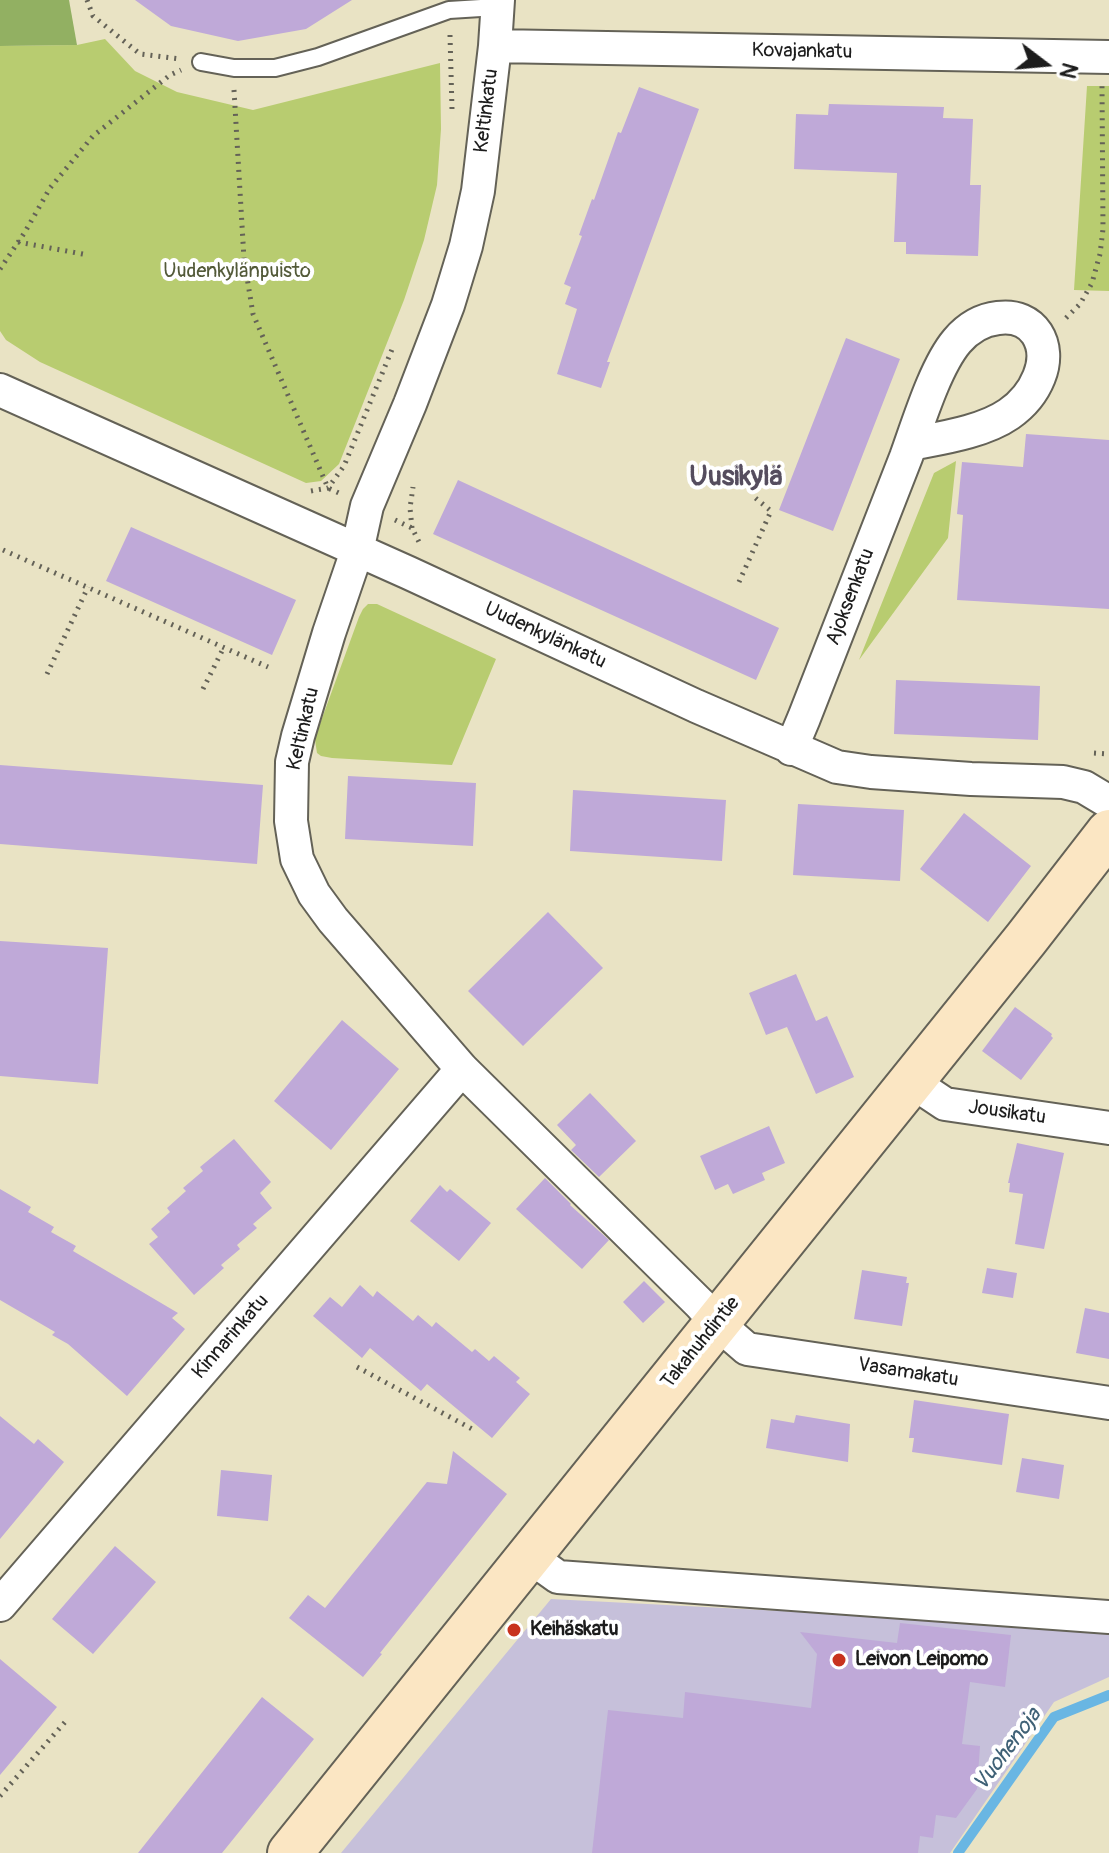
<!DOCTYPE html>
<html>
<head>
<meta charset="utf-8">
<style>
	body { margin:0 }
	#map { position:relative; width:1109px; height:1853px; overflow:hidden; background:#e9e3c4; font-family:Pangolin,sans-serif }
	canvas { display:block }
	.north { position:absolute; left:1005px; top:24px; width:80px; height:80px; -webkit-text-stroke:6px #fff; paint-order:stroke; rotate:106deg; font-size:22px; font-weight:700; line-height:32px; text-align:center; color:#1c1c1c }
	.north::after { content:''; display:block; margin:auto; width:28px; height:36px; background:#1c1c1c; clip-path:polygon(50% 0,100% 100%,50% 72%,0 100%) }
</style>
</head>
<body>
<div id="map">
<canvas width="1109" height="1853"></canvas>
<div class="north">N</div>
</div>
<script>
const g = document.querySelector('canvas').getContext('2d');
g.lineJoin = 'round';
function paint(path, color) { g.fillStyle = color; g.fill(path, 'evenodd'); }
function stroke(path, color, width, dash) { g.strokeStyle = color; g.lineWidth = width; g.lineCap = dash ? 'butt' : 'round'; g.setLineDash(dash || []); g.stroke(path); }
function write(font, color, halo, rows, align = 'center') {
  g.font = font + ' Pangolin,sans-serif'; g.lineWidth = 8; g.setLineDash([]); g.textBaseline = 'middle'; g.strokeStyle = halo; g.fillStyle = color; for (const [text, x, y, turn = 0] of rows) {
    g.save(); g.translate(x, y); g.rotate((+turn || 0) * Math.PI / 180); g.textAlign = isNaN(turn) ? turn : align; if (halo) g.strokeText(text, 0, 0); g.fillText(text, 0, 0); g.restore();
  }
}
paint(new Path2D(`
	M551,1599L1109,1628V1677L1054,1702L950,1853H341Z`), '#c6c0da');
paint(new Path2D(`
	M105,39L135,71L177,92L253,110L440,63L441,129L437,185L424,240L404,300L339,464L321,481L306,483L40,362L6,340L0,331V46L77,45Z
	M1087,86H1109V291L1074,290Z
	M956,461L948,538L859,660L934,473Z
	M368,604H377L496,659L452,765L332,758L321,756L317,753L315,740L317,732L359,617L363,609Z`), '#b8cc70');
paint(new Path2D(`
	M0,0H69L77,45L0,46Z`), '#92b062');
stroke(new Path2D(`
	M958,1853L1054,1717L1109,1695`), '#69b6e3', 10);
paint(new Path2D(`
	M135,0H352L306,29L238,41L171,26Z
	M639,87L699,109L607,362H610L601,388L557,374L577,309L565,304L571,287L564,284L582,236L579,235L592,199L594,200L618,132L621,133Z
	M829,104L944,107L943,118L973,119L970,185H981L978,256L906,254V242H894L897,173L794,169L796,114L828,115Z
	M846,338L900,359L833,531L779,510Z
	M1026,434L1109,440V609L957,600L963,515L957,514L962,462L1023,467Z
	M458,480L779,628L756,680L433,534Z
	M131,527L296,600L272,655L106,581Z
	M896,680L1040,686L1038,740L894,734Z
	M0,765L263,785L257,864L0,844Z
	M348,776L476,783L473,846L345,839Z
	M573,790L726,800L722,861L570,851Z
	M798,804L904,810L900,881L793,875Z
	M964,813L1031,866L988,922L920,869Z
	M548,912L603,968L523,1046L468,991Z
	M0,941L108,948L98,1084L0,1076Z
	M796,974L816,1021L827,1016L854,1077L816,1094L787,1027L766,1035L749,993Z
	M1015,1007L1052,1034L1051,1036L1053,1038L1021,1080L982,1051Z
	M342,1020L399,1069L331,1150L274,1101Z
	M590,1093L636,1141L599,1177L571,1150L576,1145L557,1125Z
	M769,1126L785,1163L762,1173L765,1180L733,1194L728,1184L715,1190L700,1156Z
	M234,1139L271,1182L260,1193L272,1208L253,1224L257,1228L237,1245L240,1249L221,1265L224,1268L194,1295L149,1244L158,1237L151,1229L170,1212L167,1208L186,1191L183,1188L203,1171L200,1167Z
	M1017,1143L1064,1153L1044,1249L1015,1244L1023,1194L1009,1192L1010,1183H1008Z
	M545,1178L571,1204L570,1205L609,1240L582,1269L516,1209Z
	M440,1185L447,1192L450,1189L491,1223L459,1261L410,1221Z
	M0,1189L31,1207L28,1212L54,1227L51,1232L76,1246L73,1251L178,1313L172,1318L185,1329L127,1396L68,1344L52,1335L55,1332L0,1300Z
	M987,1268L1017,1273L1013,1298L982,1293Z
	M862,1270L907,1277L906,1283H909L902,1326L854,1319Z
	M644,1281L665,1302L643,1323L623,1302Z
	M360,1285L373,1297L377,1291L413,1321L418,1315L432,1327L436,1322L472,1352L475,1349L489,1361L494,1356L520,1378L516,1382L530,1394L492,1438L427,1384L421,1391L370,1348L362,1358L313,1316L330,1297L342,1307Z
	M1085,1308L1109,1313V1359L1076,1353Z
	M914,1400L1009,1414L1002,1465L912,1452L914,1438H909Z
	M796,1415L850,1424L848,1462L766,1448L771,1419L794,1423Z
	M0,1416L34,1444L38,1439L64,1462L0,1539Z
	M453,1451L507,1494L380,1653L382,1654L363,1677L289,1618L308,1595L325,1608L427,1482L447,1484Z
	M1022,1458L1064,1465L1059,1499L1016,1492Z
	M221,1470L272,1475L268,1521L217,1516Z
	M115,1546L156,1582L93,1654L52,1619Z
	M900,1623L1011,1635L1005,1687L970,1682L962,1744L980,1746L977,1789L956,1818L936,1815L933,1838L920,1836L918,1853H592L608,1710L683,1718L685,1692L811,1708L817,1654L800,1632L897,1643Z
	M0,1659L57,1707L0,1775Z
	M262,1697L314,1739L222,1853H138Z`), '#bfa9d8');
const lane = new Path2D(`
	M201,62L234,68H275L318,57L449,10L497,7`);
const street = new Path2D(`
	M498,0L495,46L478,191L466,246L448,305L410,404L367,506L357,551L329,633L298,736L292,762L291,821L297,859L314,894L333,920L462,1069L700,1304L717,1323L747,1349L1109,1403
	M495,46L1109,57
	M0,390L409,573L696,706L837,767L871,772L971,779L1063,782L1084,787L1109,802
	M791,749L804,718C838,631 872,544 906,457C918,424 935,367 957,341C968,328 981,320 998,318C1034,313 1052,345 1039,377C1033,392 1022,405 1009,414C983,432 941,438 911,444
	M912,1082L945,1104L1109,1128
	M530,1557L558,1577L1109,1617
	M0,1605L462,1069`);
const secondary = new Path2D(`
	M290,1853L1026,939L1109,832`);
stroke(lane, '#646257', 20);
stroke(street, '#646257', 36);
stroke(secondary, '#646257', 48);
stroke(new Path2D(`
	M87,0L93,16L140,54L180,59
	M450,35L452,109
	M234,90L244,259L253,314L328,488L339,493
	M18,242L88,255
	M0,269L25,232L50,188L93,136L170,75L181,70
	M223,270L246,271
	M1066,318L1080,304L1092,283L1100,254L1103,229L1102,86
	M311,491L328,488L344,466L393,347
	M395,520L412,528L419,542
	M412,528L410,508L413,487
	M3,550L268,667
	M739,582L771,511L753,496
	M47,674L88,587
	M203,689L224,647
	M1094,753L1109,754
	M357,1367L474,1430
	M0,1796L66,1721`), '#646257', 5, [2, 6]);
stroke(lane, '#fff', 16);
stroke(street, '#fff', 32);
stroke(secondary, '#fbe6c3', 44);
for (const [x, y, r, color] of [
	[514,1630,8,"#c8321e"],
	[839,1660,8,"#c8321e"]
]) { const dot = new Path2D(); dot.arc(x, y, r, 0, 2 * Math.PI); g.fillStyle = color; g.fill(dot); stroke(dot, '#fff', 3); }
write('20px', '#1c1c1c', '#fff', [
	["Kovajankatu",802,52,1],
	["Keltinkatu",487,111,-83],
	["Ajoksenkatu",851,597,-69],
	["Uudenkylänkatu",545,636,25],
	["Keltinkatu",304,729,-77],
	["Jousikatu",1007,1113,8],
	["Kinnarinkatu",231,1337,-49],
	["Takahuhdintie",701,1343,-51],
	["Vasamakatu",908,1373,9]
]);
write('20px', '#535a39', '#fff', [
	["Uudenkylänpuisto",237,272]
]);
write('bold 20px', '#1c1c1c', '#fff', [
	["Keihäskatu",530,1630],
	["Leivon Leipomo",855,1660]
], 'left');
write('italic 22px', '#3f6176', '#fff', [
	["Vuohenoja",1008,1750,-53]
]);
write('bold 28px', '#554d5e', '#fff', [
	["Uusikylä",736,478]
]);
</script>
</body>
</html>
